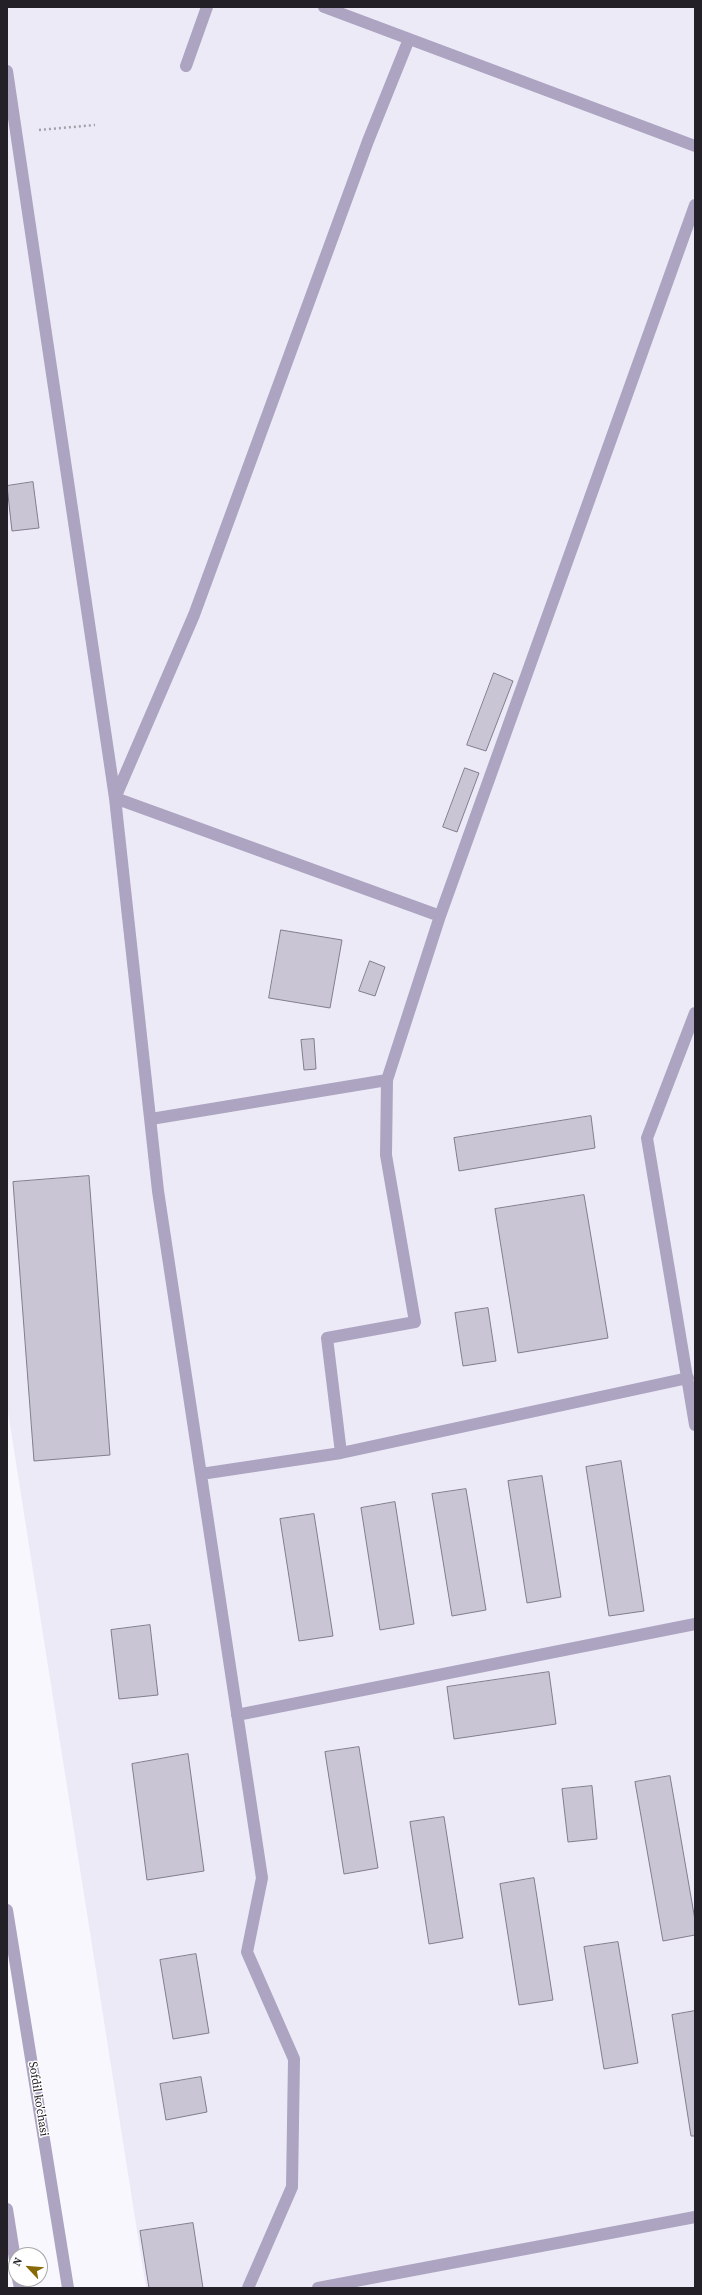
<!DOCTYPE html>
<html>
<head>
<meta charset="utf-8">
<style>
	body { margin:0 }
	#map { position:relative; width:702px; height:2295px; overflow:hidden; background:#f9f7fe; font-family:"Source Serif 4",serif }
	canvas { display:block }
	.frame { position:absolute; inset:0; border:8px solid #232127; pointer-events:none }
	.north { position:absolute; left:8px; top:2247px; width:40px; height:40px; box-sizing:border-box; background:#fff; border:1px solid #a7a6a9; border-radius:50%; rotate:296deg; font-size:11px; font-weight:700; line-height:16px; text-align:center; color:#232127 }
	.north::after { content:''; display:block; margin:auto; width:14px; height:18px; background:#876a07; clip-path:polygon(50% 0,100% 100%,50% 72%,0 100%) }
</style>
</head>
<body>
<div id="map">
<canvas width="702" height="2295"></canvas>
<div class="frame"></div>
<div class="north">N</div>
</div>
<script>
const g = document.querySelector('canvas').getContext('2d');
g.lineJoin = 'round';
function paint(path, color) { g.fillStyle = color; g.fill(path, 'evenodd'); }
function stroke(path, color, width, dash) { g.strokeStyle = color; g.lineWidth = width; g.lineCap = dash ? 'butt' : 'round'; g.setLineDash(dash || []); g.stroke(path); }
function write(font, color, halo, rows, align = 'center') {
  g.font = font + ' "Source Serif 4",serif'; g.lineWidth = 3; g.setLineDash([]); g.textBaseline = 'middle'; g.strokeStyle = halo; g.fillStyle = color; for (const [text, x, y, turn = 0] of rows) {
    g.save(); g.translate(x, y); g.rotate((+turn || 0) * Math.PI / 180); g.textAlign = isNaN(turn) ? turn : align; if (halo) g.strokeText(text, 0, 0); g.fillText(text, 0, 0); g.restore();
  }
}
paint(new Path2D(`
	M7,7H695V2288H146L7,1406Z`), '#edeaf8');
const building = new Path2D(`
	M33,482L39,528L12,531L7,486Z
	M494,673L513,681L486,751L467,745Z
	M465,768L479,773L457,832L443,827Z
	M281,930L342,940L330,1008L269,998Z
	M370,961L385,967L375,996L359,991Z
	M314,1039L316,1069L304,1070L301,1040Z
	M591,1116L595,1148L459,1171L454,1138Z
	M89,1176L110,1455L34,1461L13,1182Z
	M584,1195L608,1338L518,1353L495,1209Z
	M488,1308L496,1361L463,1366L455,1313Z
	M621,1461L644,1611L609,1616L586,1467Z
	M542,1476L561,1597L527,1603L508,1481Z
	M466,1489L486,1610L452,1616L432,1494Z
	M395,1502L414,1624L380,1630L361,1508Z
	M314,1514L333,1636L299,1641L280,1519Z
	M150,1625L158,1695L119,1699L111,1630Z
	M549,1672L556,1724L454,1739L447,1687Z
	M359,1747L378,1868L344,1874L325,1752Z
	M188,1754L204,1871L147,1880L132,1764Z
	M670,1776L695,1920V1935L663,1941L635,1782Z
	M592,1786L597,1839L568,1842L562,1789Z
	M444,1817L463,1938L429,1944L410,1822Z
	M534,1878L553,2000L519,2005L500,1884Z
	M618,1942L638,2063L604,2069L584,1947Z
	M196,1954L209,2033L173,2039L160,1960Z
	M695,2011V2136H691L672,2015Z
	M201,2077L207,2112L166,2120L160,2084Z
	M193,2223L203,2288H149L140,2231Z`);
paint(building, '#c9c5d5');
stroke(building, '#827e8d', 1);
stroke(new Path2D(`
	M39,130L95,125`), '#a3a1a8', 2.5, [2, 3]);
stroke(new Path2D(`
	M324,7L695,146
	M409,39L368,141L194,615L115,798L440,916
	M186,66L207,7
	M7,71L115,798L158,1191L262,1878L247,1952L294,2059L292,2187L248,2288
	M695,1013L647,1138L695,1425
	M151,1119L387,1080
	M341,1453L327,1338L415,1322L386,1155L387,1080L440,916L695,205
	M201,1474L341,1453L688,1378
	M237,1715L695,1624
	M318,2288L695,2217`), '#aca4c1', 12);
stroke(new Path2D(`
	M7,1910L68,2288
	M7,2209L16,2266
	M18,2279L20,2288`), '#aca4c1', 12);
write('12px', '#232127', '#fff', [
	["Sofdil ko'chasi",38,2099,81]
]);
</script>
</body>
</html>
